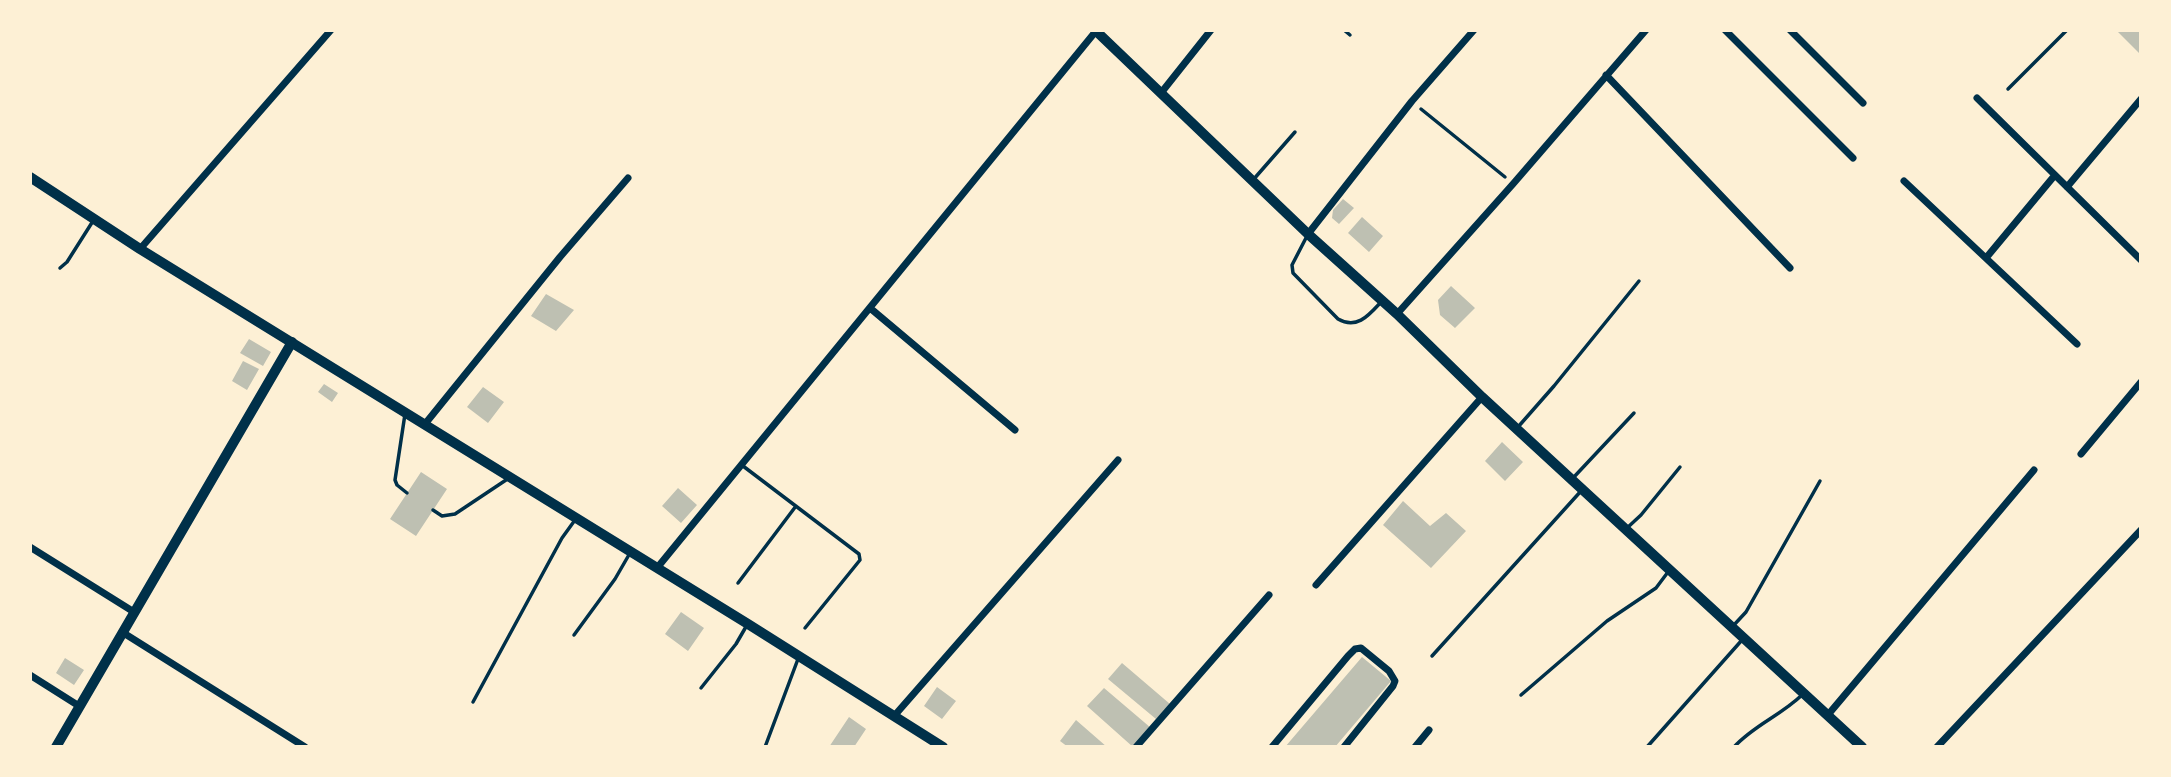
<!DOCTYPE html>
<html>
<head>
<meta charset="utf-8">
<style>
	body { margin:0 }
	#map { position:relative; width:2171px; height:777px; overflow:hidden; background:#fdf0d5; font-family:Barlow,sans-serif }
	canvas { display:block }
	.frame { position:absolute; inset:0; border:32px solid #fdf0d5; pointer-events:none }
</style>
</head>
<body>
<div id="map">
<canvas width="2171" height="777"></canvas>
<div class="frame"></div>
</div>
<script>
const g = document.querySelector('canvas').getContext('2d');
g.lineJoin = 'round';
function paint(path, color) { g.fillStyle = color; g.fill(path, 'evenodd'); }
function stroke(path, color, width, dash) { g.strokeStyle = color; g.lineWidth = width; g.lineCap = dash ? 'butt' : 'round'; g.setLineDash(dash || []); g.stroke(path); }
paint(new Path2D(`
	M2116,30H2141V55Z
	M1343,199L1354,208L1339,224L1332,218L1333,210Z
	M1362,217L1383,236L1369,252L1348,233Z
	M1451,286L1475,308L1455,328L1440,315L1438,300Z
	M546,294L574,310L556,331L531,316Z
	M249,339L271,352L263,366L240,353Z
	M243,361L259,369L247,390L232,381Z
	M324,384L338,393L332,402L318,392Z
	M483,387L504,402L488,423L467,407Z
	M1502,442L1523,462L1505,481L1485,461Z
	M421,472L447,489L416,536L390,519Z
	M678,488L697,505L681,523L662,506Z
	M1403,501L1430,526L1446,513L1466,531L1431,568L1383,525Z
	M681,612L704,628L688,651L665,634Z
	M1362,657L1391,681L1335,747H1285Z
	M65,658L84,670L74,685L56,673Z
	M1122,663L1170,704L1156,719L1108,679Z
	M937,687L956,701L942,719L924,706Z
	M1104,688L1151,728L1133,747L1087,706Z
	M849,717L866,729L854,747H829Z
	M1076,720L1107,747H1068L1060,741Z`), '#bec0b2');
stroke(new Path2D(`
	M1344,30L1350,35
	M1421,109L1505,177`), '#003049', 3.5);
stroke(new Path2D(`
	M2008,89L2067,30
	M1253,180L1295,132
	M1307,236L1292,265L1293,273L1338,319C1357,330 1369,315 1381,302
	M60,268L67,262L93,221
	M405,414L395,480L397,485L407,493
	M1518,427L1554,386L1639,281
	M743,466L859,554L860,560L805,628
	M1573,478L1634,413
	M433,510L442,516L455,514L509,478
	M1627,528L1641,515L1680,467
	M738,583L796,506
	M1733,626L1746,612L1820,481
	M574,635L615,579L630,553
	M1432,656L1581,491
	M701,688L736,644L747,625
	M1521,695L1607,621L1656,588L1668,572
	M473,702L562,538L575,520
	M765,747L798,659
	M1647,747L1742,640
	M1734,747C1754,725 1780,716 1802,695`), '#003049', 3.5);
stroke(new Path2D(`
	M1725,30L1853,158
	M1790,30L1863,103
	M1606,75L1790,268
	M1161,93L1211,30
	M1977,98L2141,260
	M1904,181L2077,344
	M2067,187L2141,99
	M1308,234L1412,101L1474,30
	M140,249L331,30
	M1986,258L2055,175
	M870,308L1015,430
	M1397,314L1513,184L1646,30
	M425,424L560,257L628,178
	M2081,454L2141,382
	M30,547L134,612
	M657,568L1096,31
	M1316,585L1482,397
	M122,632L305,747
	M30,675L79,706
	M895,715L1118,460
	M1827,716L2034,470
	M1136,747L1269,595
	M1272,747L1348,656L1355,649L1361,648L1389,671L1395,681L1393,686L1344,747
	M1415,747L1429,730
	M1937,747L2141,530`), '#003049', 7);
stroke(new Path2D(`
	M1095,30L1308,234L1397,314L1482,397L1862,747
	M56,747L292,342`), '#003049', 10);
stroke(new Path2D(`
	M30,177L140,249L748,624L943,747`), '#003049', 10);
</script>
</body>
</html>
